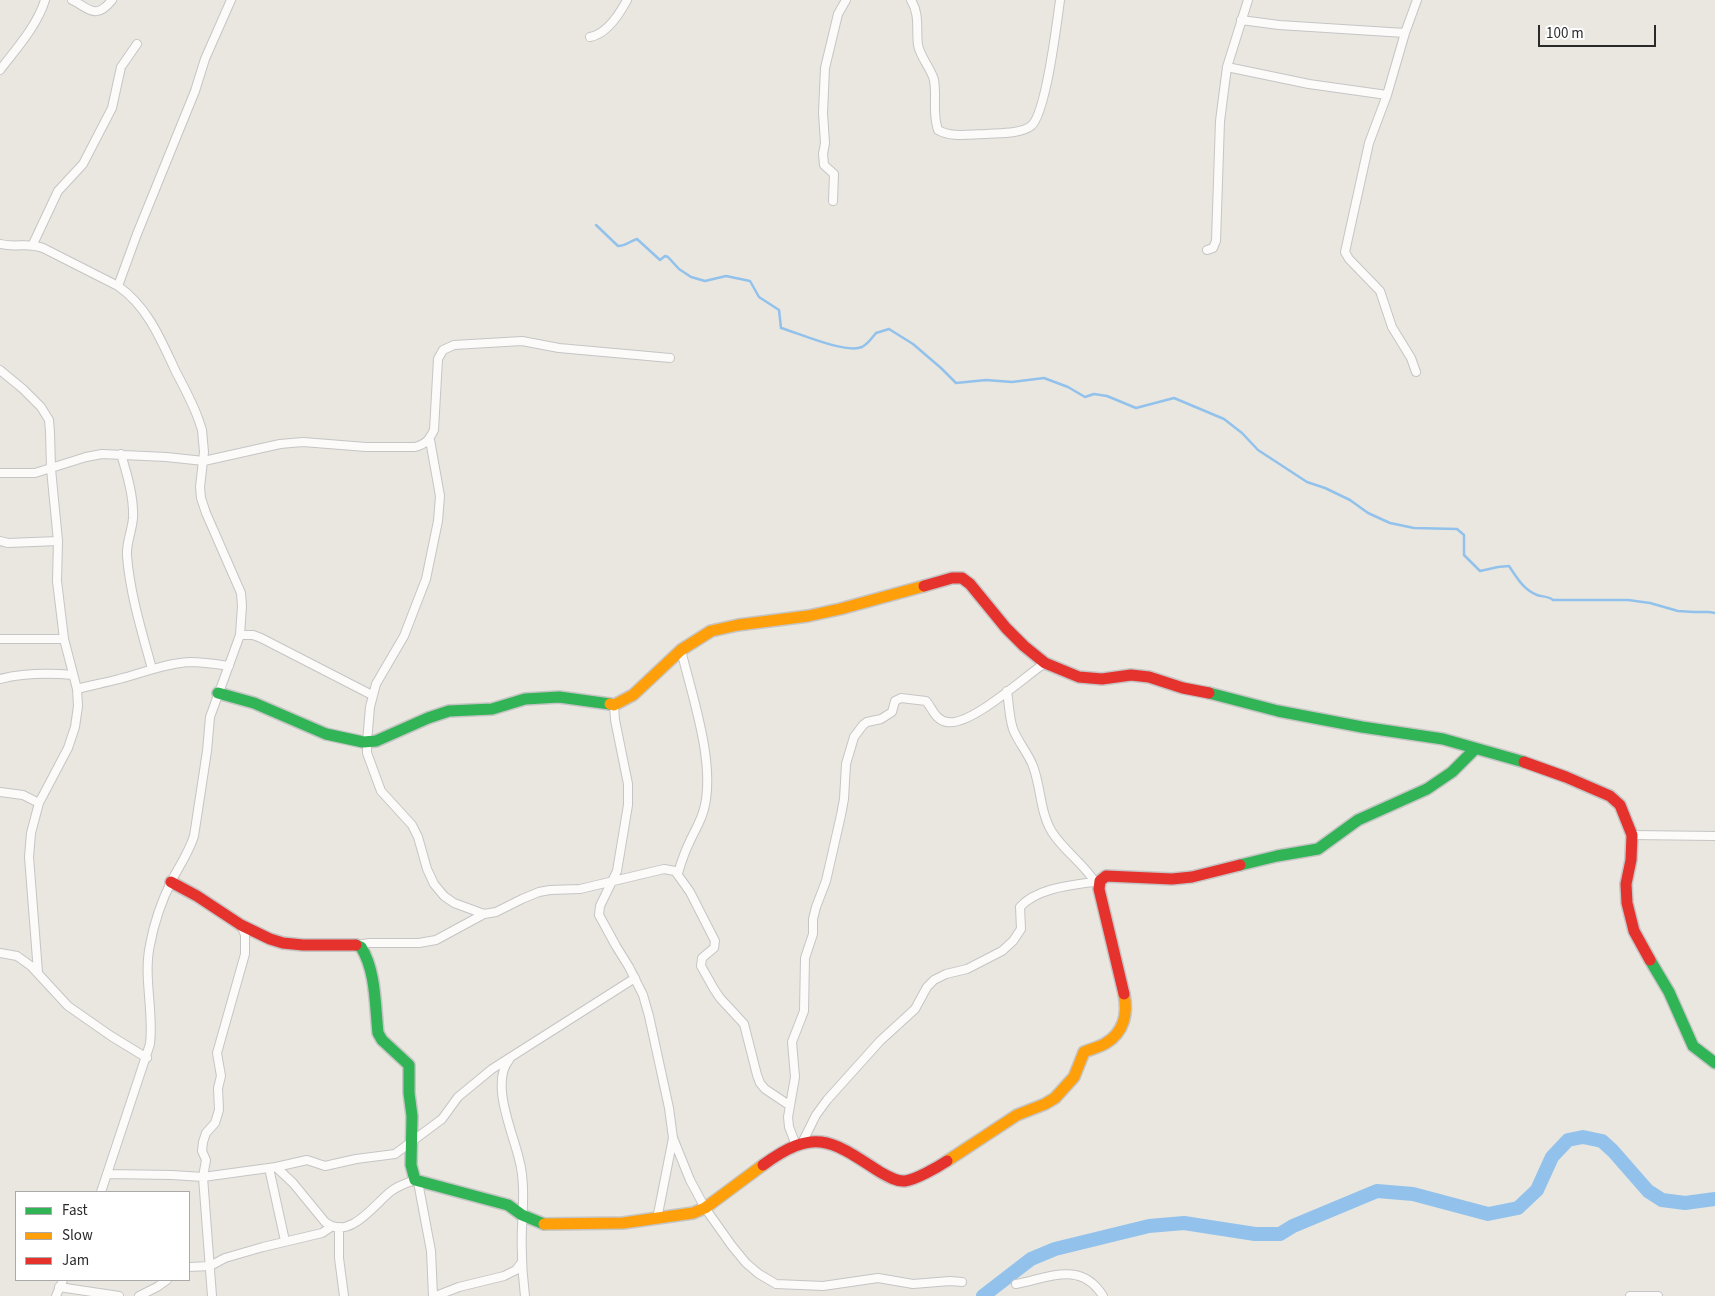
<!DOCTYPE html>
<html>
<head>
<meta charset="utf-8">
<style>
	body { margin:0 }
	#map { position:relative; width:1715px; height:1296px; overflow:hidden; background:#e9e7e0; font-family:"Source Sans 3",sans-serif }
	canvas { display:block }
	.legend { position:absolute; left:15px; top:1191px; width:175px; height:90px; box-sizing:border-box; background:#fff; border:1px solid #aaa; margin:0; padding:6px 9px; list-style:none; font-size:15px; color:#2a2a2a }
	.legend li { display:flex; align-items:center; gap:10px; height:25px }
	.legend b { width:25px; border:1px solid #aaa }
	.scale { position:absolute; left:1538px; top:25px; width:118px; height:22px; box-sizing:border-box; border:2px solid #2a2a2a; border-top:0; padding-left:6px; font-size:15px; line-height:18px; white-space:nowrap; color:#2a2a2a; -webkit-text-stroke:4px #fff; paint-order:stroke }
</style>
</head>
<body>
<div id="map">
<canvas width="1715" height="1296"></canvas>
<ul class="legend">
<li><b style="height:6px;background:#30b455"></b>Fast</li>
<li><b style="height:6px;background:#ff9f0a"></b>Slow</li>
<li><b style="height:6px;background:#e5322d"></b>Jam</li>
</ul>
<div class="scale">100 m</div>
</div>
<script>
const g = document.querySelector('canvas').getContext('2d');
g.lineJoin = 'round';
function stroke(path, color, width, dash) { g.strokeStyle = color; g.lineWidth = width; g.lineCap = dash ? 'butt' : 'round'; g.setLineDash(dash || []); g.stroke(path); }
stroke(new Path2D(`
	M596,225L618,246C626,246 630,241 637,239L660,260L665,256L668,257L679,269L691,277L705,281L726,276L750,281L759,297L779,310L781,328C799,333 845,354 862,347C868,344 872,338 876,333L889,329L913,344L941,368L956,383L986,380L1012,382L1044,378L1068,387L1085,397L1094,394L1107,396L1136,408L1174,398L1224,419L1242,433L1258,450L1307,482L1325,488L1350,500L1368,513L1390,523L1414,528L1457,529L1464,535V555L1480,571L1498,567L1509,566C1517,578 1523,589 1537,595C1543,597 1548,596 1553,600H1628L1650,603L1678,611L1694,612H1709L1715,613`), '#92c2ec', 2.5);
stroke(new Path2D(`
	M983,1296L1031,1259L1055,1249L1149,1226L1184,1223L1255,1234H1280L1293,1226L1377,1191L1413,1194L1488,1214L1518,1208L1537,1190L1552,1157L1568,1140L1583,1137L1602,1141L1613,1151L1648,1191L1662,1200L1685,1203L1715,1199`), '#92c2ec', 14);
const street = new Path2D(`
	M72,0C89,8 95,21 112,0
	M911,0C920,14 916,30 918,45C920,57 931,68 934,80C937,97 932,113 938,130C951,138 971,134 986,134C1000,133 1020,134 1031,126C1046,114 1057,22 1060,0
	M1241,20L1279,25L1405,33
	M590,37C607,34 619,15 627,0
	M1227,67L1309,84L1387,95
	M0,70C16,49 37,26 45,0
	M833,201L834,174L824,165L823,154L825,143L823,113L825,68L838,14L846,0
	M0,244C17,248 27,242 43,248L118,286C148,307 161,340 176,372C184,387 192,402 198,418L202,430L204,452L200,487L201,498L206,513L241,593L242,606L240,635L210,717L207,751L194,836C189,852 180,865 172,880C162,900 154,923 150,945C143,977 154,1011 150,1044L101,1192
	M33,244L58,191L83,164L112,108L121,67L137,44
	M1207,250L1213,248L1216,241L1220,121L1227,67L1248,0
	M118,286L137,234L195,91L205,59L231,0
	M0,370L23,389L41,407L49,420L50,432L51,469L58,541L57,581L64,639L77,689L78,706L75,727L68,748L39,803L31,833L29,857L38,972
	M1416,372L1411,358L1392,327L1380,291L1349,259L1345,252L1369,143L1387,95L1405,33L1417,0
	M430,440L440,496L438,521L426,579L404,636L376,684L370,707L367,742V753L381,791L412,825L418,837L427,869L434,884L444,896L454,903L484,914L496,912L522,899L539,892L550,890L580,889L664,869L675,871L690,892L715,941L714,948L702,958L701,966L714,989L720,998L744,1024L757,1075L760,1083L765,1089L789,1105
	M121,454C127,474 134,497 133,518C132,531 126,543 127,556C130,594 142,632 152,669
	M0,473H35L86,457L102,454L166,457L204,461L280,444L303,442L366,447H415C426,444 429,440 434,430L438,359L443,350L454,345L522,341L559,348L670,358
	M0,541L8,543L58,541
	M240,635H253L261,638L372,695
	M0,639H64
	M0,679C24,673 49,673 73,675
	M77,689C91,685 105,683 119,679C143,673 166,663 190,662C204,662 216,664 229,666
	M1007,691C1009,703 1009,717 1013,729C1018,742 1028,753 1033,766C1041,787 1040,813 1052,832C1064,851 1083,863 1095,882
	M614,705L615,720L628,784V805L617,871L600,906L599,915L616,946L629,967L643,995L649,1016L669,1108L673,1138L690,1180L705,1208L732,1246L746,1263L759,1274L776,1284L823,1286L878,1278L913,1284L950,1281L962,1282
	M0,792L23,795L39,803
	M1632,835L1715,836
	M678,873C681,863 685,851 690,841C695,830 701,821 704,809C716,764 692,696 681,650
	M357,945L369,943H419L436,940L484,914
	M0,953L17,956L31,966L68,1006L111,1036L147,1058
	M509,1060C490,1083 513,1133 519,1159C525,1180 523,1206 522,1227C521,1251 522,1273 525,1296
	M802,1143L816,1115L827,1100L880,1041L915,1009L927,987L934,980L946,974L967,969L1002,951L1013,941L1021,929L1020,907C1038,887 1074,885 1100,881
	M796,1145L789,1127L788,1117L795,1077L792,1042L804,1011L805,958L813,934V919L816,907L826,881L841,815L844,799L846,764L854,737L863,725L867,722L881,719L892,712L895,701L901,698L926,701C933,709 935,720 947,722C970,727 1024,677 1045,663
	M276,1167L307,1160L325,1166L356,1159L395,1154L442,1119L458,1097L492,1069L635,978
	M269,1168L285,1241
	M108,1174L172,1175L203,1177L276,1167L293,1183L325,1222C349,1241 373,1206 390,1192C397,1186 406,1183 415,1180
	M418,1182L431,1251L433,1296
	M657,1219L673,1138
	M339,1227V1258L344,1296
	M189,1267L210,1266L225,1258L263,1247L322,1233L331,1227
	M1016,1284C1048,1278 1081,1260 1103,1296
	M59,1287L119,1296
	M56,1296L63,1280
	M139,1296L157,1287L167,1280
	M212,1296L203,1177L206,1160L202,1151L203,1142L206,1133L215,1123L219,1110L218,1088L221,1076L217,1053L245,954V935L241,925
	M436,1296L459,1287L504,1276L516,1270L522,1262
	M1630,1296H1658`);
const fast = new Path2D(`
	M218,693L254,703L326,734L363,742L376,741L428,718L449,711L492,709L525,699L559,697L610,704
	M1209,693L1278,711L1362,727L1443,739L1524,762
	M1240,865L1277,856L1318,849L1358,820L1427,789L1452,772L1475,749
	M356,945L361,947C376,971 375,1005 378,1033L382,1040L409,1065V1093L412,1116L411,1165L415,1180L508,1205L522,1215L544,1224
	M1650,960L1669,992L1693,1046L1715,1063`);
const slow = new Path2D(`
	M610,704L614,705L633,695L681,650L711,631L738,625L808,616L840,609L924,586
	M947,1161L1017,1115L1045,1104L1055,1098L1074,1077L1084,1052C1091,1049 1100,1047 1106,1043C1124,1032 1128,1013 1124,994
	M544,1224L623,1223L693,1213L705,1208L763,1165`);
const jam = new Path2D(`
	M924,586L952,578H962L970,584L1006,628L1024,646L1045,663L1079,677L1102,679L1131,675L1149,677L1183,688L1209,693
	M1524,762L1566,777L1610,796L1620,805L1632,835L1631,860L1626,884L1627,903L1634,931L1650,960
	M171,882L197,896L241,925L270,939L283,943L303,945H356
	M1124,994L1099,889L1100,881L1106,876L1172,879L1192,877L1240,865
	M763,1165C815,1127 831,1140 880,1172C887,1176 897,1182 905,1181C915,1180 938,1167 947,1161`);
stroke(street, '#c6c5c5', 10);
stroke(fast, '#c6c5c5', 14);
stroke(slow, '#c6c5c5', 14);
stroke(jam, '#c6c5c5', 14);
stroke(street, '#fcfbfa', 8);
stroke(fast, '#30b455', 11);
stroke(slow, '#ff9f0a', 11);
stroke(jam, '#e5322d', 11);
</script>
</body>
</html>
